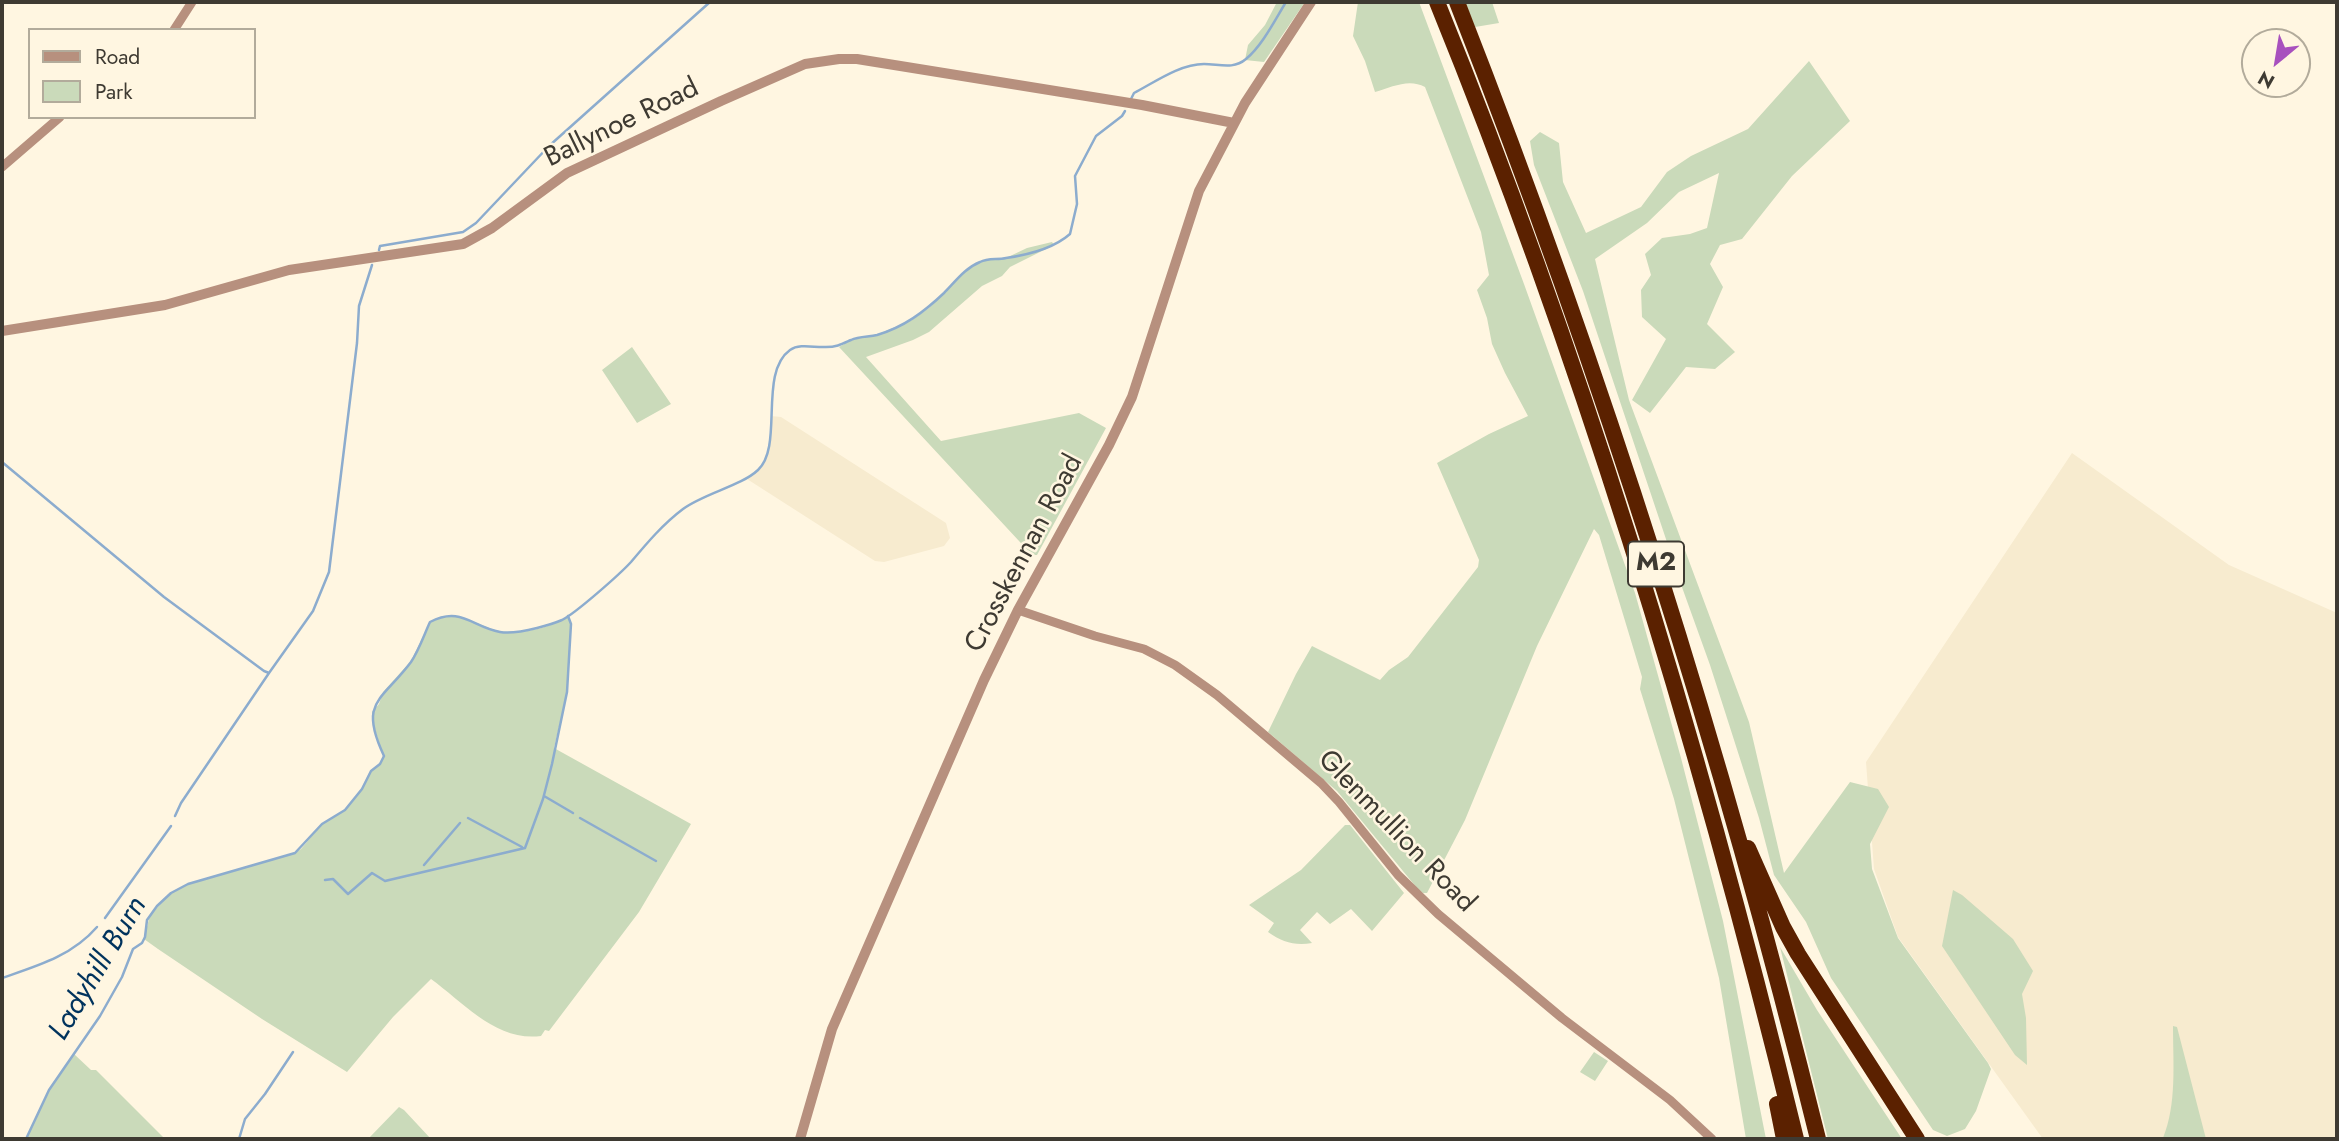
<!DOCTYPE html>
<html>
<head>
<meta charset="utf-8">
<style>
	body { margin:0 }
	#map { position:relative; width:2339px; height:1141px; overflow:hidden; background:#fff6e1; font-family:Jost,sans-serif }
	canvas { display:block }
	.frame { position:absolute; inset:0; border:4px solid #3e3a32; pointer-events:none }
	.legend { position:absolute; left:28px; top:28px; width:228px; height:91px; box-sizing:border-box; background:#fff6e1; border:2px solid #b2ab9b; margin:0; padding:9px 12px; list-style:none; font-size:21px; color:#3e3a32 }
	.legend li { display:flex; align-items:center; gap:14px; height:35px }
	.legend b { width:35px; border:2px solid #b2ab9b }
	.north { position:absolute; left:2241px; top:28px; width:70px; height:70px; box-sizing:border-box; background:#fff6e1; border:2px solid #b2ab9b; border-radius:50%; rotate:210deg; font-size:19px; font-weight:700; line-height:28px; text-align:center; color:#3e3a32 }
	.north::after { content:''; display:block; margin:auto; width:24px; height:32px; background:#a851be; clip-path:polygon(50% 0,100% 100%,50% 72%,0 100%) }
</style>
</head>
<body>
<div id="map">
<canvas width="2339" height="1141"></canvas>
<div class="frame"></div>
<ul class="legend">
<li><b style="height:9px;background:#b7907e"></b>Road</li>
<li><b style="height:19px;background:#cadaba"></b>Park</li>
</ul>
<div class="north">N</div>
</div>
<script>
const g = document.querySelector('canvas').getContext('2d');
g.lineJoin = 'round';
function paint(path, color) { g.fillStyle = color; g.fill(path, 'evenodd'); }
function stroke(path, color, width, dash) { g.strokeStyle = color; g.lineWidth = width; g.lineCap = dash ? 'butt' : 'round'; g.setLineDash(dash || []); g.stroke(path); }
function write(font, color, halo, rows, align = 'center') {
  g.font = font + ' Jost,sans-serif'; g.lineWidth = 5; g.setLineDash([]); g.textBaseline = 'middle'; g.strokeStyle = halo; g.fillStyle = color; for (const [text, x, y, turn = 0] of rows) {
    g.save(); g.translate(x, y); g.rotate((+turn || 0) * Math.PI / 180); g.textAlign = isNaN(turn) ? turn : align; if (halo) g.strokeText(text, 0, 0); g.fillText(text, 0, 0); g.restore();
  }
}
paint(new Path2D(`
	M771,416L781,417L946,523L950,538L944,546L884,562L875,561L747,479L762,466L766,459L771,431Z
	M2072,453L2229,565L2337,613V1139H2043L1898,937L1874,869L1866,762Z`), '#f7ebcf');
paint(new Path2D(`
	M1277,2H1305L1264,62L1245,60L1248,45L1265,25Z
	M1358,2H1419L1524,284L1635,593L1681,758L1723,921L1766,1139H1746L1719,978L1674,799L1640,689L1642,677L1599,535L1594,529L1537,646L1465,820L1427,893H1423L1417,888L1337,791L1268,732L1296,674L1312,646L1380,680L1389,670L1408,657L1478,567L1479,560L1437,463L1489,434L1528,416L1505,373L1492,344L1487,318L1477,290L1489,275L1481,232L1425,87C1409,78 1392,87 1375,92L1365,61L1353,36Z
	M1465,2H1492L1499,23L1475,27Z
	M1809,61L1850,121L1792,176L1742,239L1720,245L1710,264L1723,287L1707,324L1735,352L1715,369L1686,367L1650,413L1632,400L1666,339L1642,317L1641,290L1651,275L1645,254L1662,238L1690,234L1707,228L1719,173L1679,192L1647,223L1595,259L1629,400L1749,722L1784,873L1850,782L1878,789L1889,807L1870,844L1872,869L1898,938L1988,1063L1991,1069L1976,1111L1965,1129L1947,1136L1933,1130L1831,978L1806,922L1774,875L1759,818L1710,665L1683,590L1583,291L1534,165L1530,141L1540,132L1559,143L1563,182L1586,233L1641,207L1667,172L1691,156L1748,129Z
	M1052,242L1054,245L1010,267L1002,276L982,286L929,332L913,340L866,357L941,441L1079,413L1106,428L1037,555H1032L839,347L851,340L876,335L912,320L929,308L968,269L984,260L1006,258L1027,248Z
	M632,347L671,404L637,423L602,370Z
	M450,615C466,617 478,624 492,629C514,637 549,629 568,616L571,624L567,692L554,748L691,824L639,912L549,1031L545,1030L541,1036C497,1042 464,1003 431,979L393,1017L347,1072L262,1019L158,949L144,939L150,915L171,893L188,884L295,853L301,849L322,824L345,810L362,789L371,771L380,764L383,756L372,719V712L379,704L383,692L411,661L430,622Z
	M1345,825H1350L1404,893L1372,931L1351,909L1330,924L1317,912L1300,930L1312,943C1295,946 1282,942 1268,932L1274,923L1249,905L1301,870Z
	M1953,890L1962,895L2013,939L2033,971L2022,994L2026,1018L2027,1065L2015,1055L1942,946Z
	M1780,947L1817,1010L1902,1139H1828Z
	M2173,1026L2177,1027L2206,1139H2150L2163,1138C2177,1104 2173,1063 2173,1026Z
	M1594,1052L1608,1061L1595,1081L1580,1072Z
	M74,1054L91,1070H96L165,1139H26L49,1090Z
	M399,1107L404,1110L431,1139H368Z`), '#cadaba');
stroke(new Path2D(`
	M1131,99L1134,93C1155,82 1180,64 1204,64C1219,64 1233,70 1246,59C1262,46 1275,20 1286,2
	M379,250L380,246L463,232L476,223L549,146L710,2
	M2,462L164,597L264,671L269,673L313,611L329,572L357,343L359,306L372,265
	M544,796L573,813
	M175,816L181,803L269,673
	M468,818L522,847
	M580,818L656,861
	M525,848L543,799L552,764L567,692L571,624L568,616
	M424,865L460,823
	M325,880L333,879L348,894L372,873L385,881L525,848
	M105,918L171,826
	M2,978C37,966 72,956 97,927
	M26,1139L49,1090L100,1016L122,977L133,949L142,943L145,937L147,920L157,906L171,893L188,884L295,853L322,824L345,810L362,789L371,771L380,764L384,756C358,701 382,701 411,662C419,650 424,635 430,622C461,606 472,627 500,632C512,634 525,631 537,628C545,626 555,623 562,620C576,613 620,574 631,562C647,543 663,524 683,509C705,493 741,486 758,470C784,446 758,373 790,350C800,343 815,348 826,347C837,347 842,344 851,340C859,336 869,337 877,335C904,327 924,312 944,293C955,282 965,268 980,262C988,258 997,260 1006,258C1027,255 1053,249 1070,234L1077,204L1075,176L1096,136L1122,116L1125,111
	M239,1139L245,1119L265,1094L293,1052`), '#8cacce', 2.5);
stroke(new Path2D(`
	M174,30L192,2
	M2,167L60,117
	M1018,610L1095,636L1144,649L1175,665L1217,695L1321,783L1339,802L1398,875L1438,914L1562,1018L1670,1100L1712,1139`), '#b7907e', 9);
stroke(new Path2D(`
	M2,331L165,305L289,270L463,244L492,228L567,173L721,101L805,64L839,59H857L1142,105L1234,123
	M800,1139L832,1029L984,680L1018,610L1109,445L1132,397L1199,191L1245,103L1311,2`), '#b7907e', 10);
stroke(new Path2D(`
	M1437,2C1587,371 1702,752 1796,1139
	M1457,2C1602,372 1723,753 1818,1139
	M1748,848L1783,927L1798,954L1917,1139
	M1777,1104L1784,1139`), '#5b2100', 16);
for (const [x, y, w] of [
	[1656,564,56]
]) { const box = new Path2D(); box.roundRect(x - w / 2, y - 22.5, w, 45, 5); g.fillStyle = '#fff6e1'; g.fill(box); stroke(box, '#3e3a32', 2); }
write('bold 26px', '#3e3a32', null, [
	["M2",1656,564]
]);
write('28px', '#3e3a32', '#fff6e1', [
	["Ballynoe Road",622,124,-26],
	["Crosskennan Road",1025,554,-62],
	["Glenmullion Road",1396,832,46]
]);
write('italic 30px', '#00335d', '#fff6e1', [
	["Ladyhill Burn",99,969,-59]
]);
</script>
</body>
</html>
